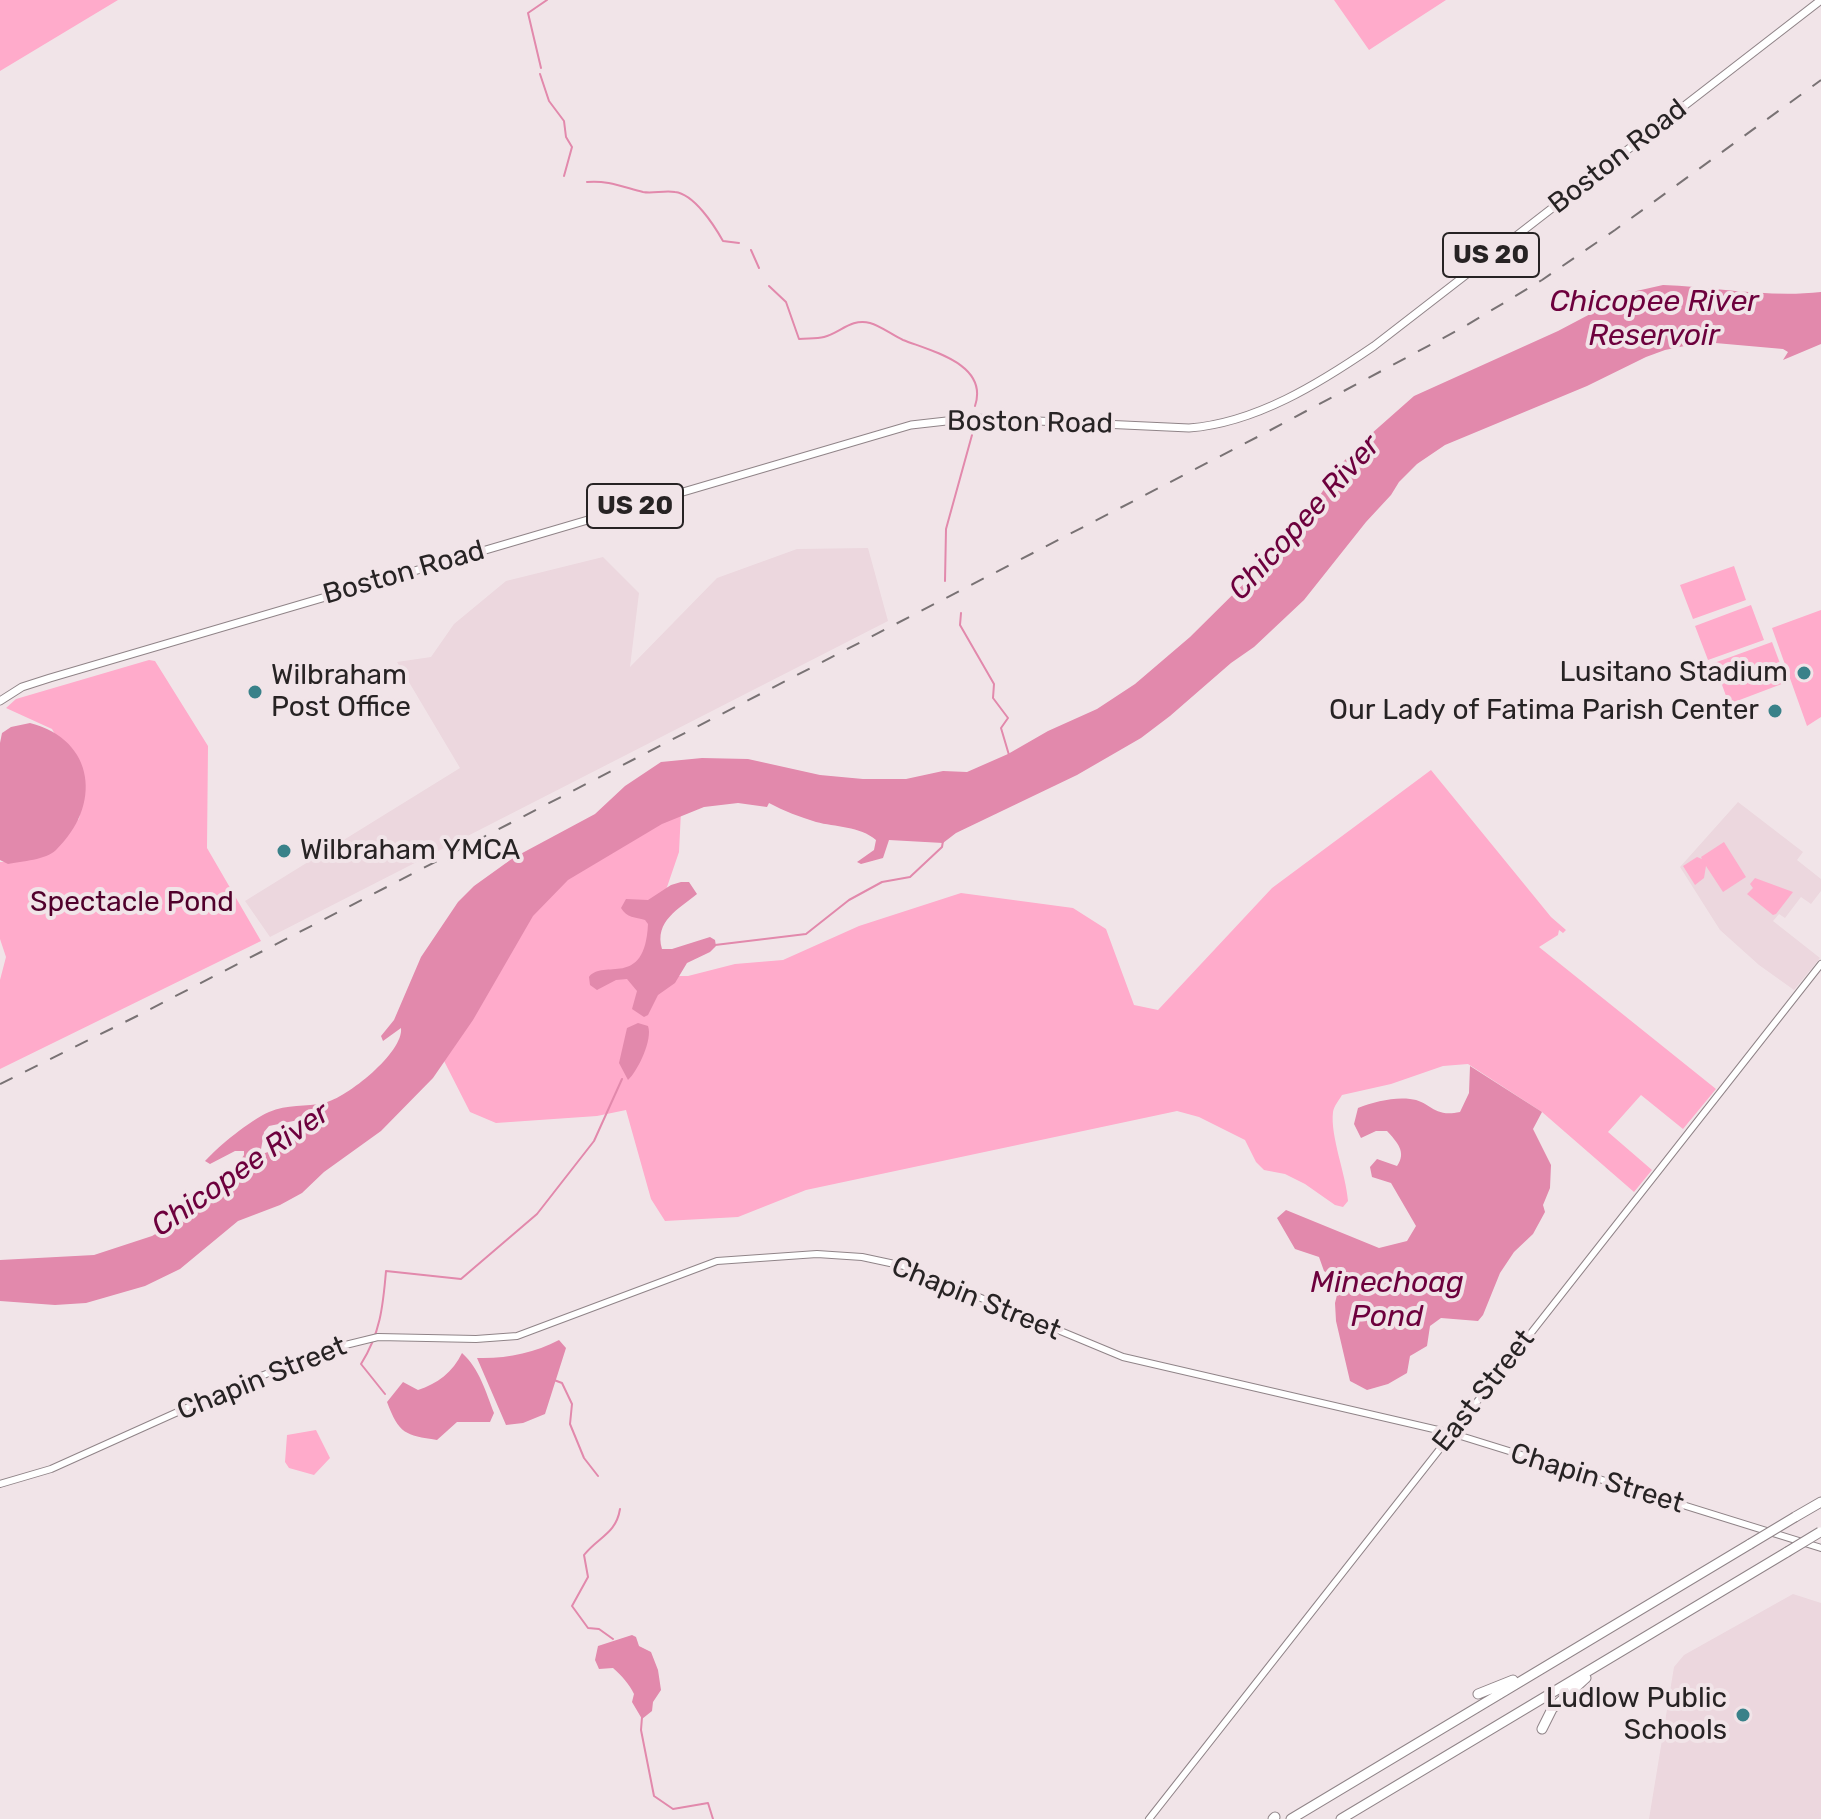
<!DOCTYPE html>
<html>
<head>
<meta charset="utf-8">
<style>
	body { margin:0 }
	canvas { display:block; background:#f1e4e8 }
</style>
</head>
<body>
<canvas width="1821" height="1819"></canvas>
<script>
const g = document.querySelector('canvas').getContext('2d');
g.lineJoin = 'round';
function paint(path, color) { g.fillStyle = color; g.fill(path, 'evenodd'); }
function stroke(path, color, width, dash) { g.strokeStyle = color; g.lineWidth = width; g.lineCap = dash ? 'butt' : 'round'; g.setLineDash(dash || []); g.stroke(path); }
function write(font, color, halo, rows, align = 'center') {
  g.font = font + ' Rubik,sans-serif'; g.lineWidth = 8; g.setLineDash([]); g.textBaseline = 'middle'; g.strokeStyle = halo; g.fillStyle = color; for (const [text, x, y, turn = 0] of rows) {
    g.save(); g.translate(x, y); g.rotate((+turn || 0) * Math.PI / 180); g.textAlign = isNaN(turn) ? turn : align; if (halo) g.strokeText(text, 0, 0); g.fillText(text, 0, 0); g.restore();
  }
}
paint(new Path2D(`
	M868,548L888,621L270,937L245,901L460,768L397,662L431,657L454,624L506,581L603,557L639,593L630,667L717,578L797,549Z
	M1738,802L1803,852L1797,860L1821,879V891L1811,904L1801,897L1785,918L1779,914L1773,921L1820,958L1794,990L1759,965L1720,930L1680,867Z
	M1793,1594L1821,1603V1819H1649L1674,1667L1684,1655Z`), '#ecd7de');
paint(new Path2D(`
	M0,0H118L0,71Z
	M1334,0H1446L1369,50Z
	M1734,566L1746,600L1693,619L1680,585Z
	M1751,605L1764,640L1708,660L1695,626Z
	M1821,610V717L1807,726L1772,628Z
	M1772,642L1787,682L1729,704L1714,663Z
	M149,660L155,661L208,746L207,848L261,941L0,1069V980L6,957L0,939V862H17L79,819L85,788L52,729L6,708L16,699Z
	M1431,770L1551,917L1566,930L1563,933L1559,930L1558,935L1539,947L1716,1089L1683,1129L1641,1095L1608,1132L1652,1170L1634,1192L1542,1112L1468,1064L1443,1066L1391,1084L1342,1095C1339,1100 1334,1106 1333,1112C1330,1136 1346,1174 1348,1201L1343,1207L1335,1205L1305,1184L1285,1174L1264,1170L1256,1162L1245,1140L1199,1117L1177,1111L806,1190L738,1217L665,1221L651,1199L626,1110L597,1116L496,1123L470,1112L443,1059L547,890L681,811L679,852L654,925L659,976H688L735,964L783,960L859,926L961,893L1073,908L1106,929L1134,1005L1158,1010L1272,888Z
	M1724,842L1746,877L1723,892L1706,866L1704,878L1695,885L1683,866L1697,857L1702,859L1701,857Z
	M1755,878L1793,892L1776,914L1773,915L1747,894L1753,888L1750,884Z
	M316,1430L330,1458L314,1475L289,1468L285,1462L287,1435Z`), '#ffabcb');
paint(new Path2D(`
	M1663,285C1716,287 1768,298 1821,292V344L1783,360L1788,352L1783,349L1704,342L1665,350L1646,357L1587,386L1445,445L1417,464L1399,482L1391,495L1366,522L1304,600L1254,647L1231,663L1170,716L1141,738L1077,775L956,833L943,843L889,840L883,858L861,864L857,862L874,850L876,840C860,826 835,827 816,822C800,817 784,811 769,803L767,807L738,803L704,807L662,824L568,880L533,916L473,1020L433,1078L381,1131L324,1172L302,1193L280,1205L238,1221L180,1269L145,1286L86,1303L55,1305L0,1301V1260L94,1255L152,1236L190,1214L196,1204L228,1179L244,1155V1151H235L210,1164L205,1161C220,1145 249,1121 269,1112C287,1104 306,1107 324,1103C347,1098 404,1052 401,1028L383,1041L381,1036L394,1020L421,957L458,902L474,886L513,858L595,814L625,786L661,762L702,758L748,759L820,775L863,779H906L943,771L967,772L1008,754L1048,731L1097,709L1135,684L1190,637L1292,536L1342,463L1371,434L1414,396L1558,331L1632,292ZM313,1117L316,1122L291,1143L260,1155L264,1132L269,1126Z
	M30,723C96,740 102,806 56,850C46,860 22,861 8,864L0,860V743L2,733L11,727Z
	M681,882H689L697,894C679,909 654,921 662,949H672L710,937L715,940L716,946L710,952L687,963L675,983L658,995L648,1015L644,1017L632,1009L637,991L627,979L616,980L597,990L590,985L589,977C603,958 645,990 648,924L645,920C635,917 627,918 621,908L626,899L648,900L671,885Z
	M638,1023L648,1026C653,1039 638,1071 628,1080L619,1063L627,1028Z
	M1470,1066L1542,1112L1533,1129L1551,1165L1550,1188L1543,1205L1545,1212L1533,1234L1514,1252L1500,1273L1483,1315L1478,1321L1441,1318L1430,1326L1427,1346L1410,1356L1407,1373L1388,1384L1367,1390L1350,1381L1336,1321L1335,1303L1339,1287L1335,1279L1324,1271L1319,1257L1295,1249L1277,1218L1286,1210L1379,1248L1407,1241L1416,1226L1391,1183L1372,1177L1370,1167L1377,1159L1397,1166C1407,1152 1397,1142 1387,1131H1376L1361,1138L1354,1124L1358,1108C1374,1102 1393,1097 1410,1099C1431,1101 1432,1118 1460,1112L1469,1093Z
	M559,1340L566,1348L545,1414L523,1423L506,1425L477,1358C506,1359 534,1353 559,1340Z
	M462,1353C479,1368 486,1392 494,1413L490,1422H457L437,1440C405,1435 399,1434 387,1402L403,1382L418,1390C437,1384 453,1372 462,1353Z
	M632,1635L636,1637L639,1646L651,1652L658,1670L661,1690L653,1702L652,1711L642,1719L632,1702L634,1694C629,1684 622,1676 613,1668L599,1669L595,1660L598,1646Z`), '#e289ac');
stroke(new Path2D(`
	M541,68L528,13L547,0
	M540,74L549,101L564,121L566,137L572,147L564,176
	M587,182C607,180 623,187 643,192C653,194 664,190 675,192C694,194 714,225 723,241L739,243
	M751,250L759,268
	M769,286L786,302L799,339C807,338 816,339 824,337C840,333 851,318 870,323C881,326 892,335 903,340C931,351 989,364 975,406
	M945,581L946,529L972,435
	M961,613L960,625L994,684L993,698L1008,718L1001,728L1009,755
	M715,945L806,934L849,900L882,882L910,877L942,847L943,841
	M554,1380L562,1383L572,1404L570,1424L584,1458L598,1476
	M385,1394L361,1364C380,1334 383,1307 386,1271L461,1279L537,1214L594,1141L622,1079
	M613,1639L599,1629L588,1628L572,1606L588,1577L584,1555C598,1537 616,1534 620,1509
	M642,1717L641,1730L654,1796L673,1809L708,1803L713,1819`), '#e289ac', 2);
const secondary = new Path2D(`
	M0,1484L51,1469L231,1388L329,1349L378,1337L476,1339L517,1336L717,1261L817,1254L862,1257L904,1266L1123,1357L1451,1433L1821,1548
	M1149,1819L1821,964`);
const primary = new Path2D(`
	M0,701L22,687L50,678L911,425L973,418L1189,428C1256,423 1320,383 1374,346L1821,0`);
const highway = new Path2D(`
	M1795,1517L1821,1502
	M1478,1694L1513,1680
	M1542,1729L1552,1709L1586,1678
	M1273,1819L1275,1817
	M1291,1819L1750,1544
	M1341,1819L1787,1552`);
stroke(secondary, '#908488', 8);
stroke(primary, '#908488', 9);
stroke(highway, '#908488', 11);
stroke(secondary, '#fff', 6);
stroke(primary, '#fff', 7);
stroke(highway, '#fff', 9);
stroke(new Path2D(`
	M0,1084L135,1017L770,689L1265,433L1462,328L1542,280L1615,230L1821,80`), '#797274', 2, [14, 14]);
const highwayBridge = new Path2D(`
	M1750,1544L1795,1517
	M1787,1552L1820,1532`);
stroke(highwayBridge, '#908488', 11, []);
stroke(highwayBridge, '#fff', 9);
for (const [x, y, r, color] of [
	[1804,673,8,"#398189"],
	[255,692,8,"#398189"],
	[1775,711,8,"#398189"],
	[284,851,8,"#398189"],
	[1743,1715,8,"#398189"]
]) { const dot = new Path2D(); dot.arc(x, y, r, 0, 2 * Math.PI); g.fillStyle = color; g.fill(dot); stroke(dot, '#f1e4e8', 3); }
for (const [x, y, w] of [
	[1491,255,96],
	[635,506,96]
]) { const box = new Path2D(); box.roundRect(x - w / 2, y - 22, w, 44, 6); g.fillStyle = '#f1e4e8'; g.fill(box); stroke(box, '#272324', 2); }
write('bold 26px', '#272324', null, [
	["US 20",1491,255],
	["US 20",635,506]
]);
write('28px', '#272324', '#f1e4e8', [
	["Boston Road",1618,157,-38],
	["Boston Road",1030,423,1],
	["Boston Road",404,573,-16],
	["Chapin Street",976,1299,22],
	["Chapin Street",262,1379,-22],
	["East Street",1484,1391,-52],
	["Chapin Street",1597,1479,17]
]);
write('28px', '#272324', '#f1e4e8', [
	["Lusitano Stadium",1788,673],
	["Wilbraham",271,676,"left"],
	["Post Office",271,708,"left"],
	["Our Lady of Fatima Parish Center",1759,711],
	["Wilbraham YMCA",300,851,"left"],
	["Ludlow Public",1727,1699],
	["Schools",1727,1731]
], 'right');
write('28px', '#51002c', '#f1e4e8', [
	["Spectacle Pond",132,903]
]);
write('italic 30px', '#6d003d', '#f1e4e8', [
	["Chicopee River",1654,302],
	["Reservoir",1654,336],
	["Chicopee River",1305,518,-48],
	["Chicopee River",241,1170,-35],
	["Minechoag",1387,1283],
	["Pond",1387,1317]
]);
</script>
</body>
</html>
